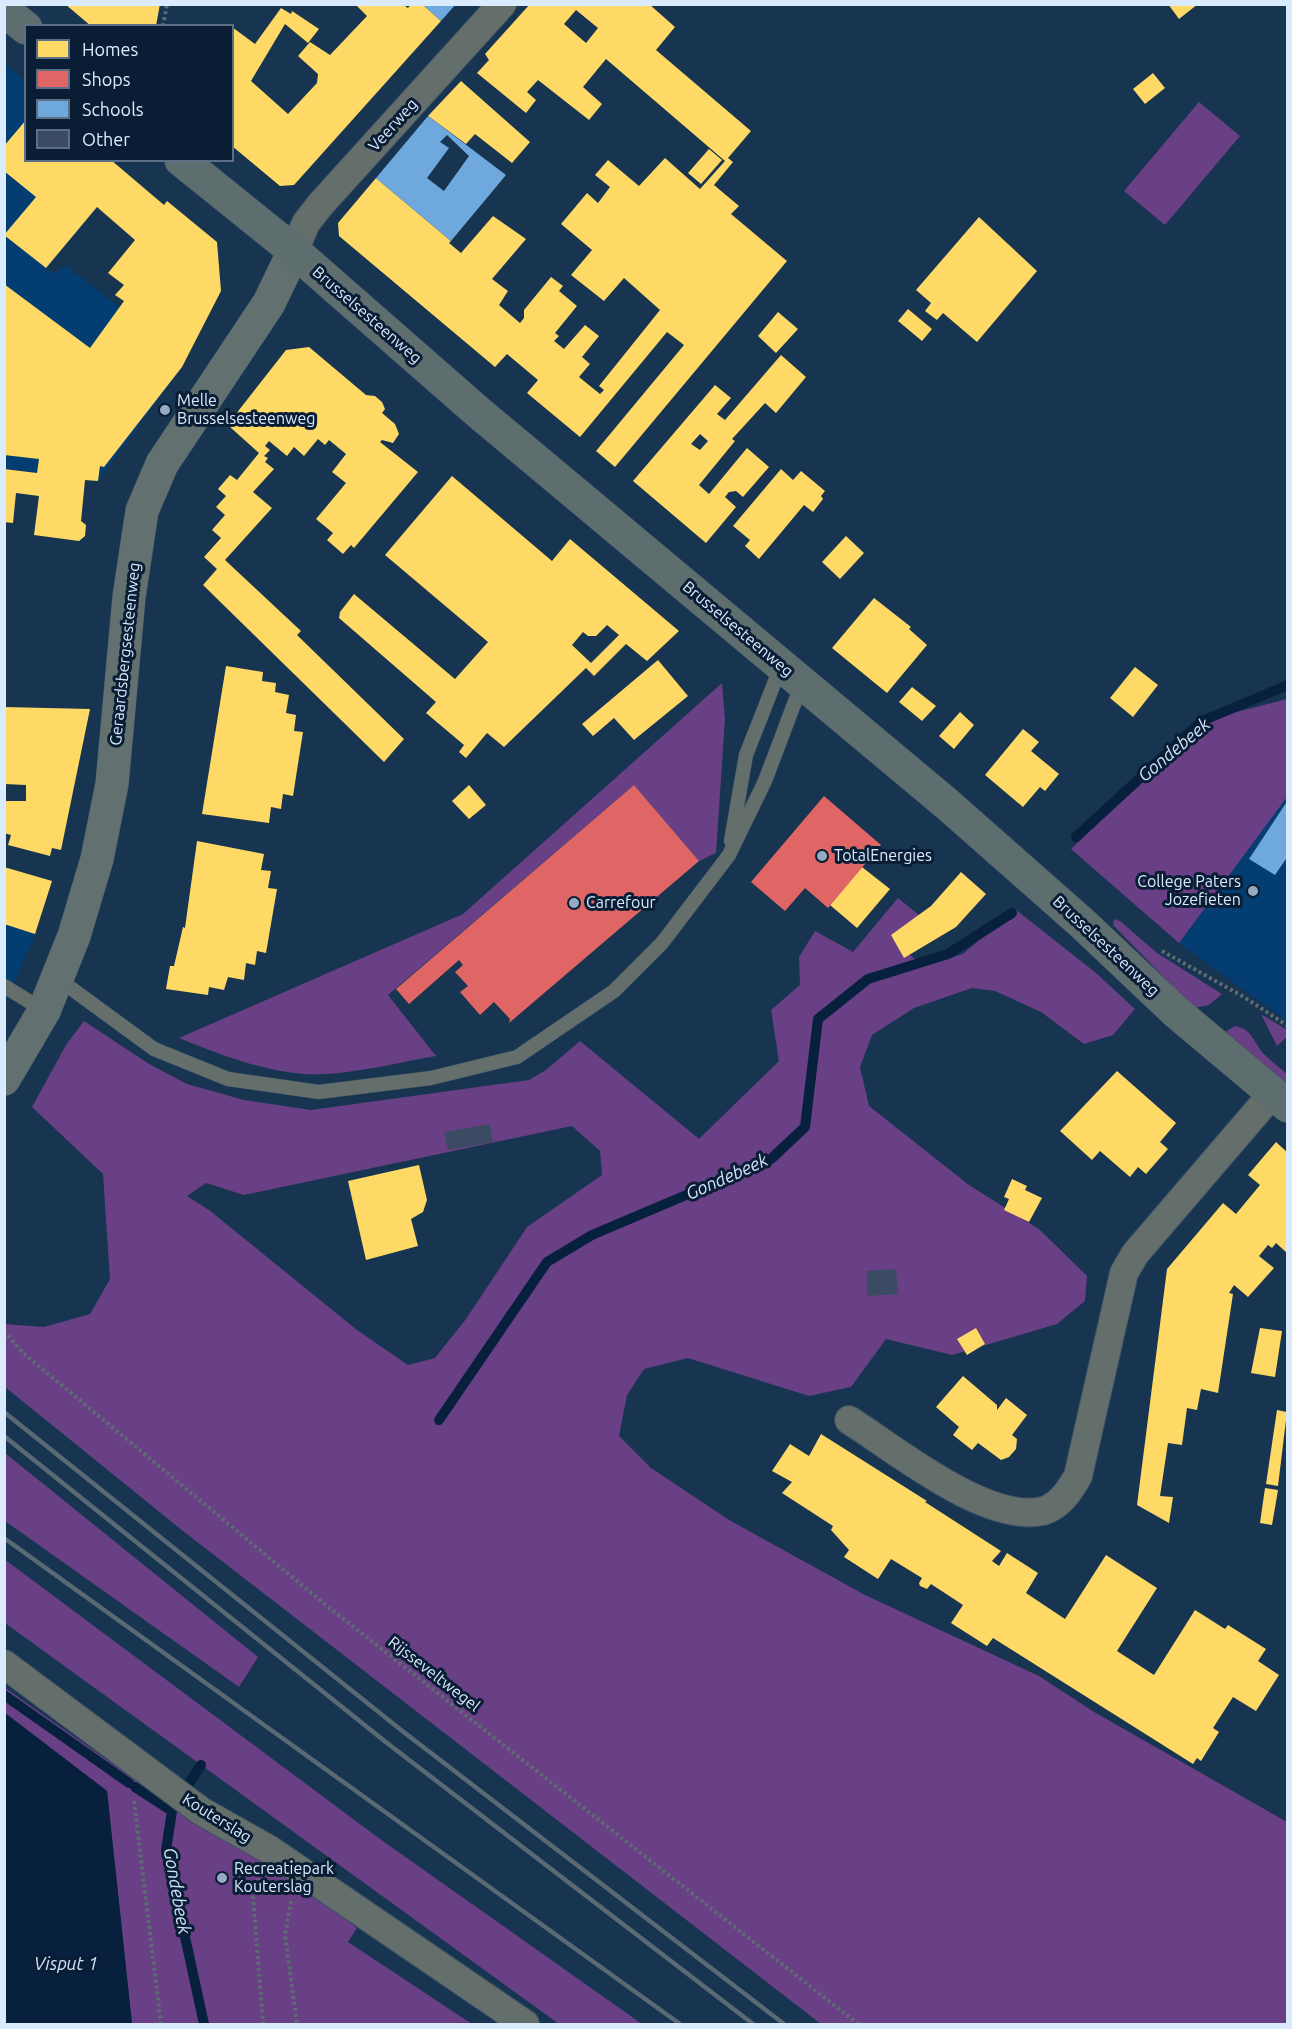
<!DOCTYPE html>
<html>
<head>
<meta charset="utf-8">
<style>
	body { margin:0 }
	#map { position:relative; width:1292px; height:2029px; overflow:hidden; background:#173450; font-family:Ubuntu,sans-serif }
	canvas { display:block }
	.frame { position:absolute; inset:0; border:6px solid #dbebfe; pointer-events:none }
	.legend { position:absolute; left:24px; top:24px; width:210px; height:138px; box-sizing:border-box; background:#091d34; border:2px solid #5d6f85; margin:0; padding:8px 10px; list-style:none; font-size:18px; color:#dbebfe }
	.legend li { display:flex; align-items:center; gap:12px; height:30px }
	.legend b { width:30px; border:2px solid #5d6f85 }
</style>
</head>
<body>
<div id="map">
<canvas width="1292" height="2029"></canvas>
<div class="frame"></div>
<ul class="legend">
<li><b style="height:16px;background:#ffd966"></b>Homes</li>
<li><b style="height:16px;background:#e06666"></b>Shops</li>
<li><b style="height:16px;background:#6fa8dc"></b>Schools</li>
<li><b style="height:16px;background:#3c4b64"></b>Other</li>
</ul>
</div>
<script>
const g = document.querySelector('canvas').getContext('2d');
g.lineJoin = 'round';
function paint(path, color) { g.fillStyle = color; g.fill(path, 'evenodd'); }
function stroke(path, color, width, dash) { g.strokeStyle = color; g.lineWidth = width; g.lineCap = dash ? 'butt' : 'round'; g.setLineDash(dash || []); g.stroke(path); }
function write(font, color, halo, rows, align = 'center') {
  g.font = font + ' Ubuntu,sans-serif'; g.lineWidth = 6; g.setLineDash([]); g.textBaseline = 'middle'; g.strokeStyle = halo; g.fillStyle = color; for (const [text, x, y, turn = 0] of rows) {
    g.save(); g.translate(x, y); g.rotate((+turn || 0) * Math.PI / 180); g.textAlign = isNaN(turn) ? turn : align; if (halo) g.strokeText(text, 0, 0); g.fillText(text, 0, 0); g.restore();
  }
}
paint(new Path2D(`
	M4,63L25,81L26,160L126,173L46,269L54,274L65,265L140,323L138,336L182,367L98,481L5,469Z
	M1287,797V1021L1179,943Z
	M5,923L36,933L5,1002Z`), '#033d72');
paint(new Path2D(`
	M1199,102L1240,136L1165,225L1124,191Z
	M722,683L725,719L716,853L699,861L634,785L388,995L436,1056C393,1063 337,1079 294,1073C255,1068 215,1053 179,1038L463,914Z
	M1287,699V797L1179,943L1071,849L1202,721Z
	M898,898L924,919L900,948L925,966L963,954L1015,909L1096,973L1135,1009L1113,1035L1084,1044L1041,1012L995,991L972,988L914,1008L872,1035L860,1067L869,1106L969,1185L1040,1230L1087,1276L1085,1301L1057,1324L952,1355L886,1339L851,1387L809,1396L688,1358L644,1369L627,1395L619,1436L651,1468L729,1520L865,1595L1039,1676L1094,1712L1287,1822V2024H821L183,1531L5,1387L4,1324L44,1327L90,1314L110,1279L103,1174L32,1107L66,1045L84,1021L149,1064L187,1084L244,1100L311,1110L529,1080L546,1070L580,1041L699,1139L779,1061L771,1010L800,985L799,957L815,931L853,952ZM572,1126L600,1151L602,1175L527,1227L466,1319L435,1358L408,1365L357,1330L209,1210L187,1196L206,1183L244,1195Z
	M1114,919L1120,921L1157,953L1222,994L1209,1005L1194,1008L1113,925Z
	M1261,1014L1287,1030V1037L1277,1046Z
	M1235,1026C1253,1029 1253,1043 1265,1055C1272,1062 1280,1068 1287,1074V1085L1225,1032Z
	M5,1453L258,1657L239,1687L5,1521Z
	M4,1559L380,1839L642,2024H559L5,1623Z
	M4,1687L168,1803L296,1881L357,1928L348,1942L472,2024H132L107,1791L5,1713Z`), '#694086');
paint(new Path2D(`
	M5,1713L107,1791L132,2024H5Z`), '#07203d');
paint(new Path2D(`
	M65,4H160L156,26H91Z
	M355,4H402L408,8L411,4H422L441,21L294,185L280,186L232,146V27L255,44L281,8L291,14L292,11L319,29L308,43L285,24L251,81L288,114L317,83L318,74L298,56L310,42L330,55L367,16Z
	M530,4H649L675,27L656,50L751,131L728,158L733,162L714,185L739,206L731,214L787,261L615,467L596,451L684,345L667,332L580,437L527,393L538,380L507,354L495,367L339,236L338,223L376,178L451,241L449,243L461,253L493,216L526,239L492,279L508,291L499,305L520,323L524,318V310L551,277L563,286L559,291L577,306L555,333L559,336L554,341L564,349L585,325L599,336L582,357L590,364L579,377L600,394L604,390L599,386L660,310L624,278L604,301L571,275L592,250L561,224L587,193L598,203L610,187L595,175L608,160L639,186L665,158L700,189L725,161L606,59L583,87L602,104L589,120L538,80L527,92L536,100L526,113L477,73L489,60L485,54ZM576,10L598,28L586,43L564,24Z
	M1168,4H1198L1179,19Z
	M1153,73L1165,88L1145,104L1133,89Z
	M461,81L530,142L512,163L475,134L466,144L428,116Z
	M26,120V160H111L164,205L167,201L217,242L221,291L182,367L104,467L100,466L98,481L85,480L81,521L86,525L85,536L79,541L34,535L39,496L16,493L13,523L4,522V469L37,473L39,459L4,455V284L90,348L124,301L115,295L124,285L108,273L135,240L97,207L46,268L4,235L36,197L4,171V146Z
	M709,149L722,160L701,184L688,173Z
	M979,217L1037,271L977,342L943,313L937,320L925,311L931,303L916,290Z
	M908,309L932,329L922,341L898,321Z
	M778,312L798,329L776,353L758,336Z
	M309,347L366,395L375,396L382,402L385,409L382,413L395,424L399,434L393,443L382,440L380,442L418,472L354,548L351,545L343,554L327,540L333,533L316,519L346,483L332,472L346,454L329,440L325,445L318,439L304,456L294,447L287,456L269,441L265,446L270,450L264,456L268,458L265,462L274,469L253,492L272,508L225,560L301,631L297,635L404,739L384,762L203,585L217,569L204,557L221,538L212,530L225,515L216,507L226,496L218,489L230,475L237,480L259,453L230,427L239,410L286,350Z
	M781,355L806,377L776,413L765,403L732,439L735,441L699,485L709,494L747,448L769,467L743,497L736,491L729,492L725,497L736,507L706,543L633,481L715,385L731,398L717,414L725,420ZM700,434L708,441L700,450L691,444Z
	M781,469L793,480L801,471L825,491L821,496L823,499L813,512L804,505L759,559L745,546L750,540L733,526Z
	M452,476L552,561L570,539L679,631L647,661L626,644L594,676L586,668L504,747L487,733L466,758L459,752L464,745L426,713L436,702L339,618L340,612L354,594L455,679L488,642L385,555ZM607,625L619,635L591,663L572,645L583,632L588,636H596Z
	M846,536L864,553L840,579L822,562Z
	M874,598L911,627L909,629L927,645L887,693L832,648Z
	M658,660L688,696L634,740L614,718L593,736L582,724Z
	M226,666L263,672L262,681L276,683L275,692L289,695L286,713L296,715L294,731L303,732L293,796L283,794L281,809L271,807L269,823L202,814Z
	M1135,667L1158,685L1133,717L1110,698Z
	M912,687L936,706L922,721L899,702Z
	M4,707L90,709L61,850L52,848L50,856L8,845L11,835L4,833V801H26V785L4,784Z
	M960,712L974,725L954,749L939,736Z
	M1023,729L1039,742L1031,751L1059,774L1045,791L1040,787L1023,807L985,775Z
	M469,785L486,805L469,819L452,801Z
	M197,841L264,854L261,870L271,871L268,888L277,889L266,953L257,951L255,965L246,963L244,980L228,977L224,990L209,987L208,995L166,989L170,966H174L183,927L185,928Z
	M4,867L52,881L35,934L4,924Z
	M862,867L890,889L857,928L830,905Z
	M961,872L986,894L956,927L904,958L891,935L931,906Z
	M1117,1071L1176,1123L1160,1142L1168,1149L1146,1174L1138,1167L1130,1177L1100,1151L1092,1160L1060,1131Z
	M1276,1142L1287,1152V1253L1276,1243L1272,1248L1268,1245L1259,1256L1274,1268L1248,1297L1234,1285L1229,1293L1233,1294L1218,1393L1201,1389L1197,1410L1187,1408L1182,1445L1168,1443L1160,1496L1173,1497L1169,1523L1137,1505L1167,1269L1223,1203L1236,1214L1260,1185L1248,1175Z
	M419,1165L427,1200L423,1212L411,1219L418,1246L366,1260L348,1181Z
	M1012,1179L1027,1186L1025,1190L1042,1198L1029,1222L1004,1210L1009,1199L1004,1197Z
	M976,1328L985,1344L967,1355L957,1339Z
	M1260,1328L1282,1331L1275,1377L1251,1373Z
	M963,1376L997,1405V1410L1006,1398L1027,1415L1012,1435L1017,1439L1016,1449L1009,1457L1001,1460L978,1443L972,1450L953,1435L959,1427L936,1407Z
	M1277,1410L1287,1412L1278,1486L1266,1484Z
	M821,1434L927,1501L925,1502L1001,1551L992,1561L999,1566L1007,1553L1038,1573L1026,1593L1065,1619L1106,1555L1157,1588L1117,1651L1154,1675L1195,1610L1225,1629L1228,1625L1266,1649L1258,1661L1279,1675L1256,1711L1233,1697L1213,1728L1219,1732L1201,1761L1197,1758L1193,1764L993,1638L987,1646L951,1623L963,1605L931,1584L927,1589L920,1586L919,1583L922,1578L891,1559L878,1579L844,1557L849,1550L831,1530L833,1526L782,1493L792,1482L772,1471L790,1444L809,1456Z
	M1265,1488L1278,1490L1272,1525L1260,1523Z`), '#ffd966');
paint(new Path2D(`
	M634,785L699,861L509,1023L510,1019L494,1002L480,1015L460,992L468,986L455,972L463,965L459,960L409,1004L396,989Z
	M824,796L881,845L828,908L805,888L785,911L751,882Z`), '#e06666');
paint(new Path2D(`
	M422,4H456L441,21Z
	M428,116L506,175L451,241L376,178ZM447,135L469,156L444,191L427,178L449,148L440,142Z
	M1288,800V856L1275,875L1249,859Z`), '#6fa8dc');
stroke(new Path2D(`
	M1076,837L1202,721L1288,685
	M439,1420L547,1262L592,1235L771,1159L805,1127L818,1019L868,979L948,954L1012,913
	M4,1695L129,1783
	M201,1765L172,1811L166,1850L204,2024
	M135,1787L172,1811`), '#07203d', 10);
paint(new Path2D(`
	M490,1124L493,1142L448,1150L444,1132Z
	M896,1269L898,1294L867,1296V1271Z`), '#3c4b64');
const service = new Path2D(`
	M731,841L746,755L781,666
	M57,978L154,1049L228,1079L319,1092L431,1078L517,1057L614,991L662,943L729,855L765,781L802,683
	M4,986L43,1010`);
const minor = new Path2D(`
	M294,251L306,223L320,205L502,4
	M849,1420C896,1450 987,1524 1043,1511C1060,1506 1070,1490 1078,1476L1124,1273L1135,1254L1273,1093
	M4,1664L201,1811L270,1850L525,2024`);
const secondary = new Path2D(`
	M4,1079L44,1011L74,936L97,859L112,784L129,597L142,511L162,464L269,303L294,251`);
const primary = new Path2D(`
	M4,10L26,28
	M181,160L294,251L478,412L947,804L1083,924L1176,1012L1288,1106`);
stroke(service, '#374e63', 15);
stroke(minor, '#374e63', 30);
stroke(secondary, '#374e63', 34);
stroke(primary, '#374e63', 34);
stroke(new Path2D(`
	M163,26L167,4
	M1162,951L1244,997L1288,1026
	M4,1331L23,1353L327,1606L858,2024
	M134,1801L161,2024
	M259,1879L253,1897L263,2024
	M291,1901L285,1935L297,2024`), '#5d6b72', 4, [3, 3]);
stroke(service, '#646e6a', 14);
stroke(minor, '#646e6a', 28);
stroke(secondary, '#62706f', 33);
stroke(primary, '#5e6e6f', 33);
stroke(new Path2D(`
	M4,1412L401,1730L784,2024
	M4,1436L387,1743L753,2024
	M4,1538L680,2024`), '#5a6a74', 4.5);
for (const [x, y, r, color] of [
	[165,410,6,"#96abc1"],
	[822,856,6,"#96abc1"],
	[1253,891,6,"#96abc1"],
	[574,903,6,"#96abc1"],
	[222,1878,6,"#96abc1"]
]) { const dot = new Path2D(); dot.arc(x, y, r, 0, 2 * Math.PI); g.fillStyle = color; g.fill(dot); stroke(dot, '#091d34', 2); }
write('16px', '#dbebfe', '#091d34', [
	["Veerweg",393,125,-48],
	["Brusselsesteenweg",367,315,41],
	["Brusselsesteenweg",738,629,40],
	["Geraardsbergsesteenweg",125,654,-84],
	["Brusselsesteenweg",1106,946,43],
	["Rijsseveltwegel",434,1674,38],
	["Kouterslag",217,1818,32]
]);
write('16px', '#dbebfe', '#091d34', [
	["Melle",177,401],
	["Brusselsesteenweg",177,419],
	["TotalEnergies",834,856],
	["College Paters",1241,882,"right"],
	["Jozefieten",1241,900,"right"],
	["Carrefour",586,903],
	["Recreatiepark",234,1869],
	["Kouterslag",234,1887]
], 'left');
write('italic 18px', '#d0e3fa', '#091d34', [
	["Gondebeek",1174,750,-40],
	["Gondebeek",727,1177,-24],
	["Gondebeek",177,1891,80],
	["Visput 1",66,1964]
]);
</script>
</body>
</html>
